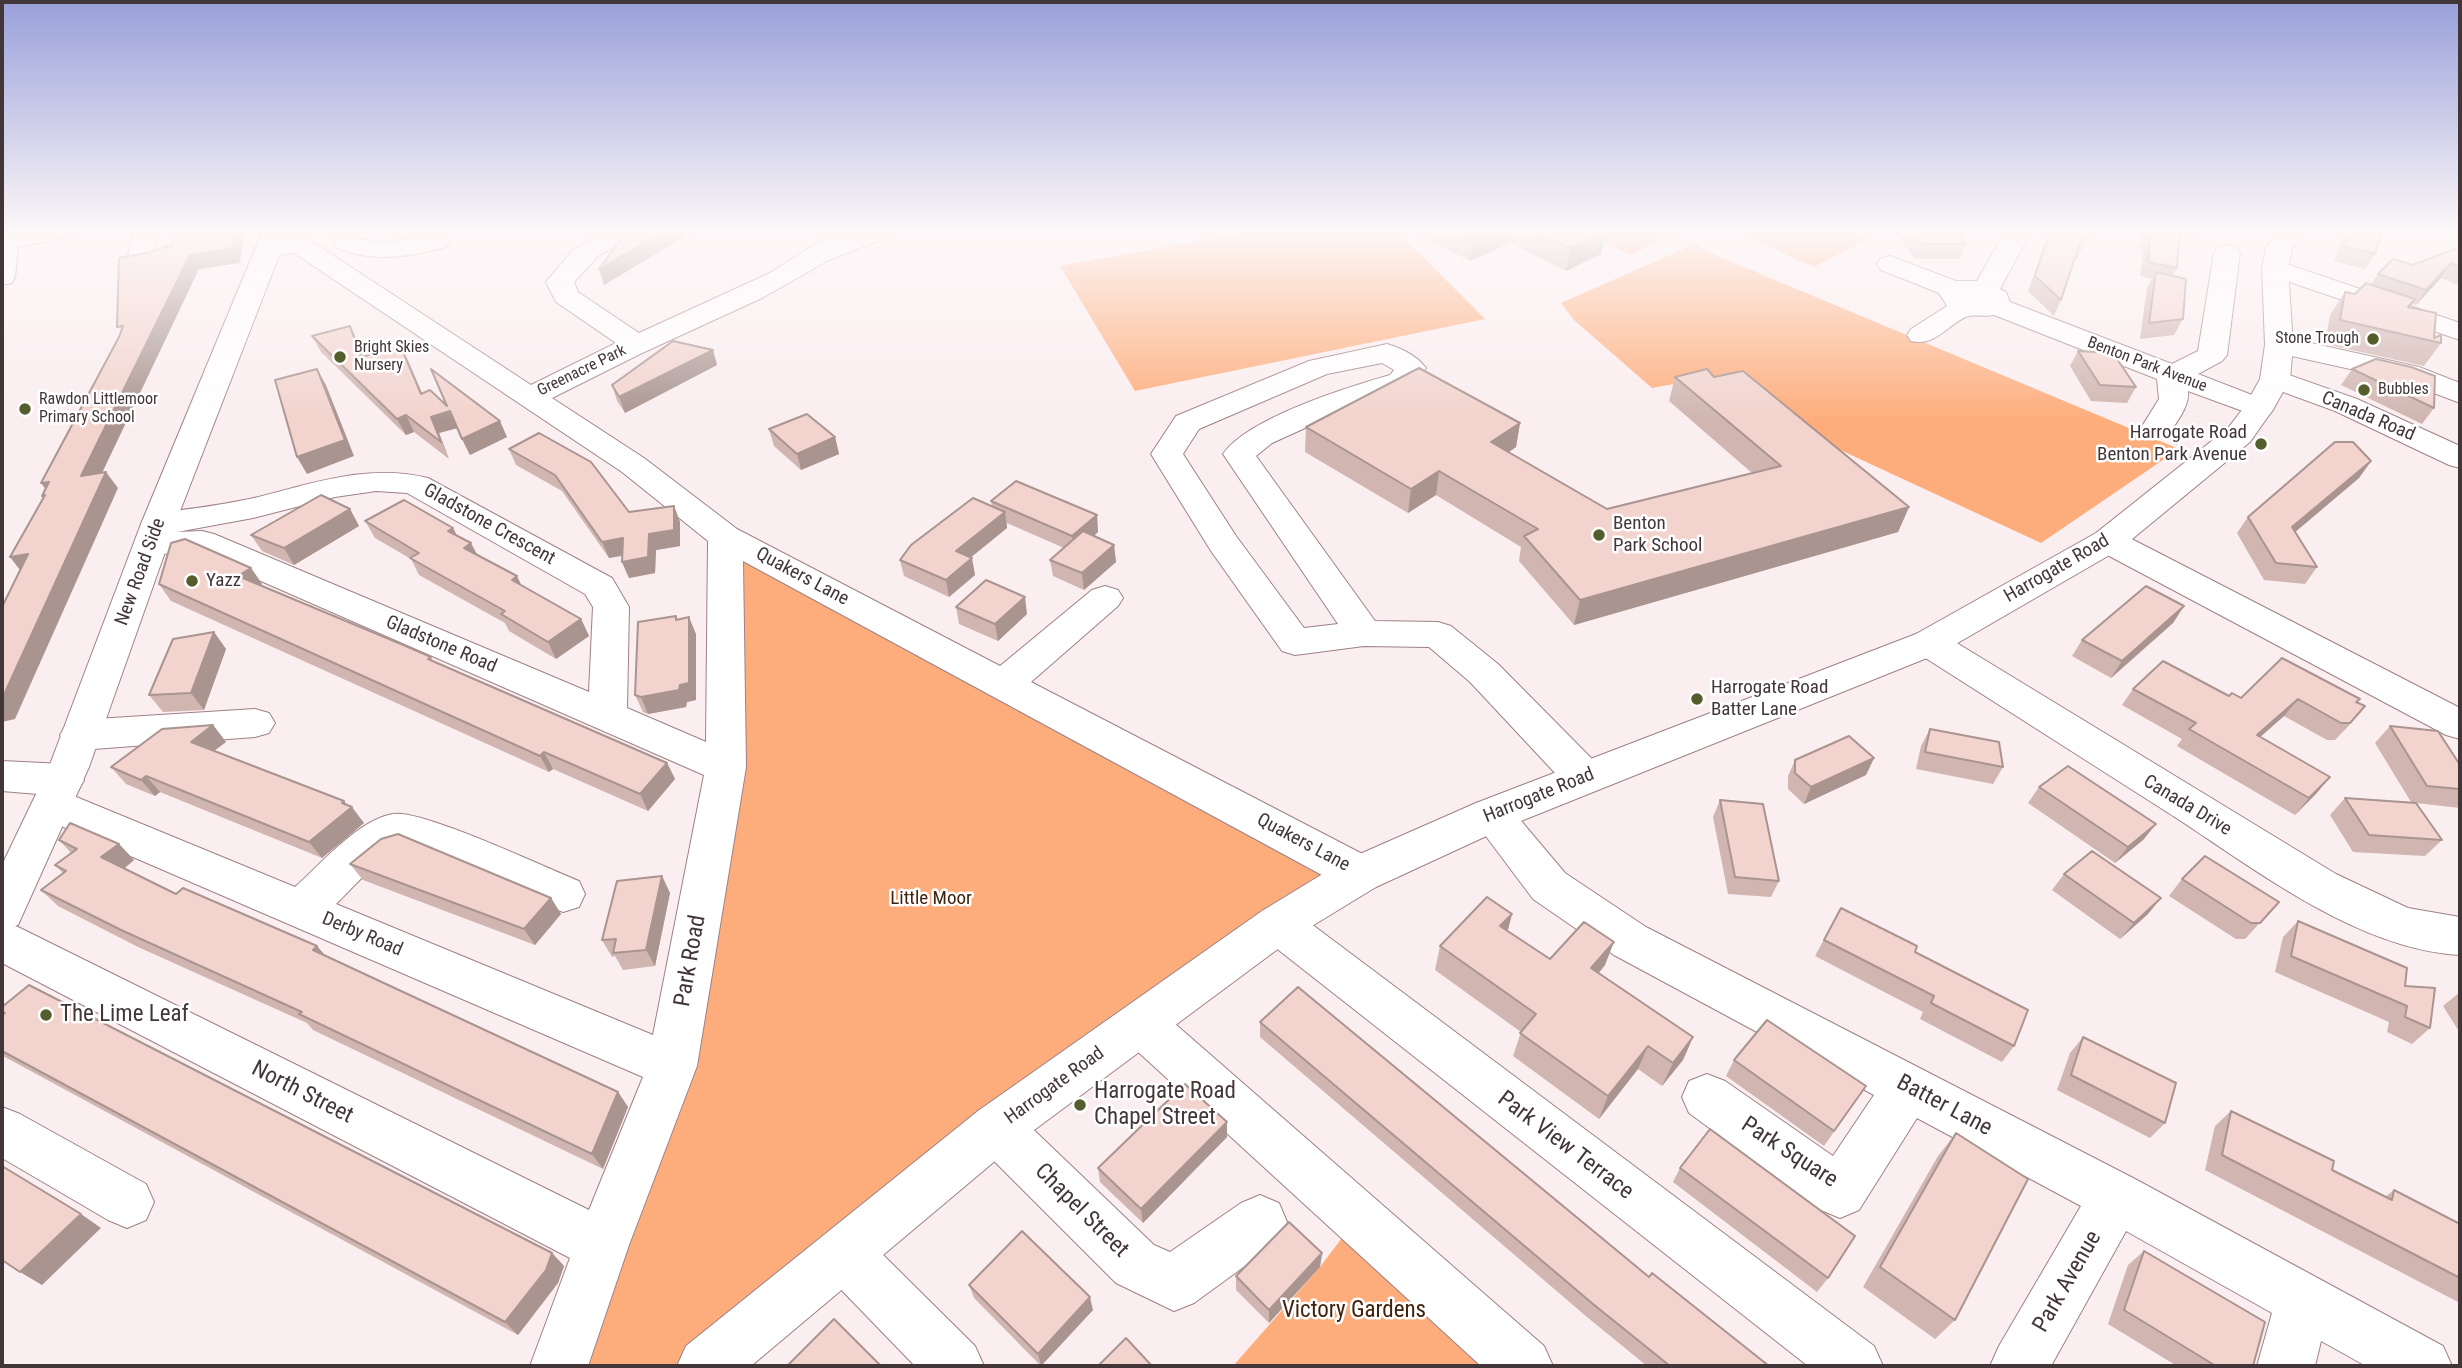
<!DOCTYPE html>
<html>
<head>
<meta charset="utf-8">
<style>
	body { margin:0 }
	#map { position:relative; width:2462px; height:1368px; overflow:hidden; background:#fbeef0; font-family:"Roboto Condensed",sans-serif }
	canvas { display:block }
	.frame { position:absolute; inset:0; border:4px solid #433638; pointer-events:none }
</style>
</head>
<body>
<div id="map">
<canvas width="2462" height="1368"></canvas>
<div class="frame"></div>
</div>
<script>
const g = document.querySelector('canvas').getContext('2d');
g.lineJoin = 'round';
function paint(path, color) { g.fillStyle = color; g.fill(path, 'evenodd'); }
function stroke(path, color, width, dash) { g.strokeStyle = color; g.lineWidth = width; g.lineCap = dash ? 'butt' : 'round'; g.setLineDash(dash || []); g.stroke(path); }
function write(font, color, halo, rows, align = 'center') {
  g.font = font + ' "Roboto Condensed",sans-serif'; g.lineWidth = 5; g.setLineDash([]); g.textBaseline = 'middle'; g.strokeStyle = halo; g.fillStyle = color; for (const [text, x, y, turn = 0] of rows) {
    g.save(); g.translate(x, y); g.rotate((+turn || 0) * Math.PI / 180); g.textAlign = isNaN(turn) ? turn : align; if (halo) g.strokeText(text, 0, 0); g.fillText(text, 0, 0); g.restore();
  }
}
paint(new Path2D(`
	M1260,230H1396L1485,319L1135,391L1060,266Z
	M1577,230H1683L1630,255Z
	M1731,230H1850L1870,238L1814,267Z
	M1695,244L1720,257L2179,449L2041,543L1836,448L1712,377L1652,388L1574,320L1561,303Z
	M725,537L1360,874L996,1128L706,1366H559L602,1244L726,767Z
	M1348,1230L1497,1366H1233L1320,1267Z`), '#fdad7b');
const minor = new Path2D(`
	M2,230H13L15,233L29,230H80L76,235L18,247L15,277L12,283L2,285Z
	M134,230H160L150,262L141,264L132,262L128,256Z
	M327,230H353L357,238C391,251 418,229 446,237L450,242L446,247C408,257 375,263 337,248Z
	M608,230H642L638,235L599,255L574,282L578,292L639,333L770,273L837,230H897L893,235L829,260L762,298L640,354L552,398L644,458L737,529L1000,666L1092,590L1105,586L1118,590L1123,598L1118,606L1031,682L1376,861L1382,874L1376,887L1360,892L1344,887L743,561L746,767L697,1066L629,1245L588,1366H530L570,1258L2,963V922L18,927L589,1210L643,1077L38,816L32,805L38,794L2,791V761L63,764L78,769L84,780L78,791L69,794L295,887C320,865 359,819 393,814C422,809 544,867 579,881L585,894L579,907L563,912L410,848C387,846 353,888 336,904L653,1035L704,775L197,553L152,554L140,551L135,543L140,535L150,533L141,524L146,517L158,513C190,509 222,505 254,498C312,484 367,463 428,478L612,578L629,607L627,708L706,742L708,541L622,472L294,253L271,256L262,254L258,248L262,242C277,239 293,236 308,239L531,385L616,343L556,302L546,282L573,250ZM376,491L407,493L585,594L593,607L589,692L214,534L202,531L177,532L253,518L335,497Z
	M2006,230H2032L2000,289L2006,292L2010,302L2172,364L2198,351L2214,253L2218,247L2227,245L2236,247L2240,253L2227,355L2222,361L2198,374L2270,402L2274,408L2270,414L2259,417L2188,391C2190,406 2176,423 2168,435L2157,437L2146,435L2141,428L2159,399L2157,379L1994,315C1986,317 1973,314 1966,317C1946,326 1935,347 1911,341L1907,335L1911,329L1947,306L1939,293L1881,270L1877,264L1881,258L1890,256L1956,281H1977Z
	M2275,260L2460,323V340L2266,274L2262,268L2266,262Z
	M2279,336L2419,367L2460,383V403L2400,380L2269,351L2265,345L2269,339Z
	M1387,344C1401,348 1417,356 1426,368L1412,387L1367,400L1272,443L1256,456L1375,621L1438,622L1451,626L1498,664L1600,767L1606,778L1600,789L1585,794L1570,789L1470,682L1429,647L1364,646L1295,655L1282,651L1211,551L1151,454L1176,416L1309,361ZM1382,363L1394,370L1390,375C1348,387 1248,418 1223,454L1338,624L1304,628L1236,536L1183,454L1199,429L1327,374Z
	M2275,370L2357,399L2460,446V468L2449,465L2335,411L2264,385L2260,379L2264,373Z
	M2108,530L2120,533L2460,708V739L2446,735L2096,549L2091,541L2096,533Z
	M1929,630L1942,634L2336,874L2408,908L2460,917V955C2355,949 2253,867 2167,812C2083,759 2000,705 1916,652L1910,643L1916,634Z
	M255,709L269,713L275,723L269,733L255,737L80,750L66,745L60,735L66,725L80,720Z
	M1491,799L1506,803L1565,873L1646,927L2135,1179L2443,1346L2452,1366H2366L2321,1341L2315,1366H2257L2272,1313L2126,1231L2051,1366H1990L1999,1346L2081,1206L1917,1118L1859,1210L1840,1218L1821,1210L1689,1113L1682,1097L1689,1081L1707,1074L1725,1081L1833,1156L1874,1095L1614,955L1533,899L1470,815L1476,803Z
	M1278,905L1294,911L1874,1346L1883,1366H1808L1262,937L1255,924L1262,911Z
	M1141,1003L1158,1009L1544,1346L1553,1366H1481L1124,1039L1117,1024L1124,1009Z
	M996,1104L1014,1111L1154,1245L1170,1252L1241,1203L1260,1195L1279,1203L1287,1222L1279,1241L1194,1303L1174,1311L1116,1283L978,1145L970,1128L978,1111Z
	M2,1107L20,1114L146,1184L154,1202L146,1220L127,1228L108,1220L2,1158Z
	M844,1227L863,1235L975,1346L984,1366H915L825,1273L817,1254L825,1235Z`);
const major = new Path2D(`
	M263,230H289L175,524L89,767L18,925L2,931V865L49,767L141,524Z
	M2281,230H2307L2292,249L2288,268L2293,345L2290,379L2274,408L2250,442L2120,549L1942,652L1506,827L1376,887L1294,937L1014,1145L751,1366H677L686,1346L978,1111L1262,911L1344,861L1476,803L1916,634L2096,533L2228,428L2245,406L2260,379L2265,345L2262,268L2266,248Z`);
stroke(minor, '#9e8185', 2);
stroke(major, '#9e8185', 2);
paint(minor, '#fff');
paint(major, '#fff');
paint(new Path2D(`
	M1424,230H1601V254L1566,271L1510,243L1470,261L1423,237Z
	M1893,230H1975L1959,235L1966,244L1960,259H1915Z
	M2049,230H2091L2077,259L2075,258L2061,300L2054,316L2028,291Z
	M2145,230H2199L2196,235L2180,231L2177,268L2173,276L2183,319L2174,335L2140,339L2147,288L2152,279L2140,276L2143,249L2137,248Z
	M2345,230H2382L2375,254L2365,269L2334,261Z
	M2448,230H2460V234Z
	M2460,247V286L2441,278L2416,305L2412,304L2410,307L2434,338L2441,343L2424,366L2325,344L2330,315L2345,292L2355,294L2371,284L2378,274L2413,265Z
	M312,336L358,342L363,357L409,363L422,393L507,437L470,455L457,428L439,433L449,459L414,432L406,435L321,352Z
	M713,350L717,365L625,413L617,401L612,385Z
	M2078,351L2136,387L2127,403L2091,401L2070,366Z
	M2352,369L2434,408L2422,424L2341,385Z
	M1675,377H1714L1909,507L1898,532L1574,625L1519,561L1521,547L1436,495L1408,513L1305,452L1306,427L1520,423L1516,447L1509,452L1607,509L1752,473L1669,401Z
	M769,429L835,437L839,454L801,470L774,446Z
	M509,449L629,512L674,506L680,522V546L656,550L655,573L629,578L622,562V556L609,558L562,491L516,465Z
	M2371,461L2359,478L2295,532L2317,567L2305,584L2264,580L2237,533L2248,517Z
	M991,501L1097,515L1098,532L1094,536L1114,545L1116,562L1084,590L1053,576L1050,560L1064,548L1007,523V528L971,557L975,575L949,597L904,576L900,560L992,506Z
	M350,509L359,526L294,565L262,551L251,535Z
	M365,521L453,528L457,536L477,555L521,585L581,619L589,636L556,659L509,631L505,623L419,575L411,559L375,538Z
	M251,568L262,584L261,585L431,657L433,661L667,763L675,779L648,811L553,769L549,772L171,601L159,584Z
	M2184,606L2173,623L2111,678L2072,656L2082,640Z
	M956,607L1027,614L998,641L959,624Z
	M676,616L677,619L696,634V700L687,702L686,707L648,714L643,712L635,695Z
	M214,632L226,649L204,710L163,712L149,695Z
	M2282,658L2365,706L2335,740H2327L2284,716L2260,737L2330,777L2295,815L2177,746L2182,739L2122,705L2133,689L2229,696L2241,698Z
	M213,725L226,742L214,751L347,805L364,823L322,858L160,792L155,796L126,784L111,767Z
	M2390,726L2460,765V808L2416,803L2442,840L2425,856L2353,852L2330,815L2345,798L2411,802L2375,743Z
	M1930,729L2003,767L1993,784L1916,769L1921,746Z
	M1874,758L1866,775L1804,804L1788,789V776L1795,760Z
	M2039,787L2156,824L2143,840L2115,863L2028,803Z
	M1720,800L1779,881L1771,897L1728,894L1713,817Z
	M59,840L119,844L134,860L124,869L176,894L325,956L618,1092L628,1107L603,1169L313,1030L307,1023L138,947L58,906L41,890L63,873L55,865L71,853Z
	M350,864L551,898L561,914L535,945L363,880Z
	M2064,874L2148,914L2120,939L2052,890Z
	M662,876L670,893L655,966L623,970L615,956L612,957L602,940Z
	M2182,879L2279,902L2245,939H2236L2169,896Z
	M1841,908L1915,952L2014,1046L2002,1062L1920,1019L1923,1012L1815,956Z
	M1512,914L1507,931L1550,959L1605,965L1599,973L1693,1037L1683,1060L1662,1086L1638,1069L1599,1119L1513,1056L1521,1032L1435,970L1440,946Z
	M2298,921L2405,986L2430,1028L2412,1044L2387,1032L2389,1022L2275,972L2283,937Z
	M2460,992V1033L2443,1006Z
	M2,1007L552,1253L564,1266L558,1283L518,1335L3,1056L2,1015L4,1014L2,1012Z
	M1260,1022L1649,1277L1769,1366H1647L1587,1317L1260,1037Z
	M2083,1037L2165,1123L2150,1138L2057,1090L2070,1053Z
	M1734,1060L1866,1086L1824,1146L1726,1076Z
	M2231,1111L2332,1170L2385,1197L2394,1190L2460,1224V1303L2205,1170L2215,1126Z
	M1227,1122V1137L1143,1223L1100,1182L1098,1168Z
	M1956,1133L1955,1320L1935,1339L1863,1287L1938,1156Z
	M1680,1168L1828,1278L1817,1292L1673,1182Z
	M2144,1251L2253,1366H2177L2108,1324L2128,1265Z
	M1322,1253L1320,1267L1269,1323L1236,1290V1276Z
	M969,1285L1093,1310L1041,1366L974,1298Z`), '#d0b5b0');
paint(new Path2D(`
	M234,230H244L240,263L199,269L93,492L81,476L190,255Z
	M356,230H384L358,234Z
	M666,230H696L604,285L599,269Z
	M1493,230H1512L1510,243L1470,261L1473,239Z
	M1948,230H1975L1944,239Z
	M1606,232L1601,254L1566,271L1570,248Z
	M2451,263L2441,278L2416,305L2426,290Z
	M350,326L358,342L370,373L361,357Z
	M401,347L409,363L429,410L421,394Z
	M713,350L717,365L625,413L619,397Z
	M317,369L326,385L354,456L307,474L297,457Z
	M450,411L458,428L439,433L449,459L431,417Z
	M406,415L414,432L406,435L397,419Z
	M500,421L507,437L470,455L462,439Z
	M1520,423L1516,447L1487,467L1491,442Z
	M835,437L839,454L801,470L797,454Z
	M2371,461L2359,478L2281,544L2292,527Z
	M1439,471L1436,495L1408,513L1411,489Z
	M106,472L118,488L15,719L2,722V699Z
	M49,482L53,499L41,483Z
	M674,506L680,522V546L656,550L655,573L629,578L622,562L649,534Z
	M1909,507L1898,532L1574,625L1580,600Z
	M350,509L359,526L294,565L284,548Z
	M1005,512L1007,528L959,567L956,551Z
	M1097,515L1098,532L1074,553L1072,536Z
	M453,528L462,545L448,531Z
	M623,538L630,554L609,558L602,542Z
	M471,543L480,560L464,548Z
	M1114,545L1116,562L1084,590L1082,573Z
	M28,554L23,574L10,557Z
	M972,558L975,575L949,597L946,580Z
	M251,568L262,584L249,592L238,576Z
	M517,576L525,593L512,580Z
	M1025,597L1027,614L998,641L995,624Z
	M2184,606L2173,623L2111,678L2122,661Z
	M689,617L696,634V700L687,702L686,707L648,714L641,697Z
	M581,619L589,636L556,659L548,642Z
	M214,632L226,649L204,710L191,693Z
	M2298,699L2284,716L2243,752L2257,735Z
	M2365,706L2351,723L2335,740Z
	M213,725L226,742L204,758L191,742Z
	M544,752L553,769L549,772L540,756Z
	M1874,758L1866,775L1804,804L1811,787Z
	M667,763L675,779L648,811L640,794Z
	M146,776L160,792L155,796L141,780Z
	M2330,777L2316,794L2295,815L2309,798Z
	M344,801L350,808L352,807L364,823L322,858L309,842Z
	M2156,824L2143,840L2115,863L2128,847Z
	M119,844L134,860L117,874L101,857Z
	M662,876L670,893L655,966L646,950Z
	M551,898L561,914L535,945L524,929Z
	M2161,898L2148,914L2120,939L2134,923Z
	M1512,914L1506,938L1500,926Z
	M1614,942L1605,965L1583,992L1591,968Z
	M317,946L331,962L313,950Z
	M1693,1037L1683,1060L1662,1086L1673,1063Z
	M1648,1046L1638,1069L1599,1119L1608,1096Z
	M618,1092L628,1107L603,1169L592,1154Z
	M1227,1122V1137L1143,1223L1141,1209Z
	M81,1214L101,1228L42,1285L20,1272Z
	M552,1253L564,1266L558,1283L518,1335L505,1322Z
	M1322,1253L1320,1267L1269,1323V1310Z
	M1090,1297L1093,1310L1041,1366L1038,1354Z`), '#a99490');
const building = new Path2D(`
	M174,230H234L232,248L190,255L81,476L106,472L2,699V607L28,554L10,557L45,495L42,496L49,482L41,483L119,337L123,326L117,327L119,258L151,252L171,245Z
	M628,230H666L599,269Z
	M1455,230H1493L1473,239Z
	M1532,230H1601L1606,232L1570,248Z
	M1910,230H1955L1966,244H1921Z
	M2051,230H2091L2084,243L2080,242L2061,300L2035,276Z
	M2146,230H2180L2177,268L2148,262L2150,235L2145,234Z
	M2348,230H2382L2375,254L2343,246Z
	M2460,247V267L2451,263L2426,290L2378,274L2393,259L2413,265Z
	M2156,272L2186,279L2183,319L2149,323Z
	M2366,283L2415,299L2408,307L2436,313L2434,338L2441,335V343L2340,320L2345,292L2355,294Z
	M350,326L361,357L401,347L421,394L430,390L447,406L431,369L500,421L462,439L450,411L431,417L441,442L406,415L397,419L312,336Z
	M673,341L713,350L619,397L612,385Z
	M2078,351L2113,353L2136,387L2100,385Z
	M2376,359L2411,367L2435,376L2434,408L2352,369Z
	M1419,368L1520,423L1491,442L1607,509L1781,466L1675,377L1707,369L1714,377L1743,371L1909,507L1580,600L1524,536L1538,529L1439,471L1411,489L1306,427Z
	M317,369L345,440L297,457L275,380Z
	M807,414L835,437L797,454L769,429Z
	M539,433L591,462L629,512L674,506V530L649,534L648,557L622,562L623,538L602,542L555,475L509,449Z
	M2335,442H2353L2371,461L2292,527L2317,567L2276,563L2248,517Z
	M1016,481L1097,515L1072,536L991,501Z
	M321,495L350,509L284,548L251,535Z
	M973,498L1005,512L956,551L972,558L946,580L900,560L911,545Z
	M404,500L453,528L448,531L471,543L464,548L517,576L512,580L581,619L548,642L501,614L505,611L410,558L419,553L365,521Z
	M1083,531L1114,545L1082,573L1050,560Z
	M185,539L251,568L238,576L401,644L431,657L428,659L667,763L640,794L544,752L540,756L159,584L171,543Z
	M986,580L1025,597L995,624L956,607Z
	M2146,586L2184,606L2122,661L2082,640Z
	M676,616V620L689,617V683L680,685L679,690L641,697L635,695L638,622Z
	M214,632L191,693L149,695L173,639Z
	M2282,658L2360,699L2356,702L2365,706L2350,723H2341L2298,699L2257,735L2330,777L2309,798L2189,729L2196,723L2133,689L2163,661L2229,696L2232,693L2241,698Z
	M213,725L191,742L344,801L342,803L352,807L309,842L146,776L141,780L111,767L162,729Z
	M2390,726L2438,731L2460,765V789L2427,786Z
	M1930,729L1999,742L2003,767L1925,752Z
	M1849,736L1874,758L1811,787L1795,773V760Z
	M2068,766L2156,824L2128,847L2039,787Z
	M2345,798L2416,803L2442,840L2369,835Z
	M1720,800L1763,804L1779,881L1735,877Z
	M70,823L119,844L101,857L176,894L183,888L317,946L313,950L618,1092L592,1154L299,1014L302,1012L121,930L41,890L66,871L55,865L77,849L59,840Z
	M398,834L551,898L524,929L350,864L381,839Z
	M2092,851L2161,898L2134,923L2064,874Z
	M2205,856L2279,902L2260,923H2251L2182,879Z
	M662,876L646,950L613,953L616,939L602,940L617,881Z
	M1487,897L1512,914L1500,926L1550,959L1584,922L1614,942L1591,968L1693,1037L1673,1063L1648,1046L1608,1096L1520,1033L1536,1014L1440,946Z
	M1841,908L1917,946L1915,952L2028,1010L2014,1046L1931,1003L1934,996L1824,940Z
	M2298,921L2407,968L2405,986L2435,988L2430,1028L2405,1017L2407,1006L2291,956Z
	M29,985L552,1253L546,1270L505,1322L2,1051V1015L5,1013L2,1011V1007Z
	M1298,987L1649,1277L1652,1273L1769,1366H1670L1593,1304L1260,1022Z
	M1767,1020L1866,1086L1834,1131L1734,1060Z
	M2083,1037L2176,1083L2165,1123L2071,1075Z
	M1185,1084L1227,1122L1141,1209L1098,1168Z
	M2231,1111L2334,1161L2332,1170L2392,1200L2394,1190L2460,1224V1278L2222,1155Z
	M1710,1129L1855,1236L1828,1278L1680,1168Z
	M1956,1133L2028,1179L1955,1320L1880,1267Z
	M2,1166L81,1214L20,1272L2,1260Z
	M1289,1222L1322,1253L1269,1310L1236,1276Z
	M1022,1231L1090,1297L1038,1354L969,1285Z
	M2144,1251L2265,1322L2253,1366H2216L2124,1310Z
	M834,1319L881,1366H787Z
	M1126,1338L1152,1366H1098Z`);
paint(building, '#f2d3cd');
stroke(building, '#a99490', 2);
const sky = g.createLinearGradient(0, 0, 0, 421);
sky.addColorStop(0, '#99a0da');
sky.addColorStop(0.55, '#fdf7f8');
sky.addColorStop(1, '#fdf7f800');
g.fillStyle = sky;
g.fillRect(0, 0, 2462, 421);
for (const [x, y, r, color] of [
	[2373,339,7,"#565d2c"],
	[340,357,7,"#565d2c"],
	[2364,390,7,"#565d2c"],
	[25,409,7,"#565d2c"],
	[2261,444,7,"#565d2c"],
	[1599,535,7,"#565d2c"],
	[192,581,7,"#565d2c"],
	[1697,699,7,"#565d2c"],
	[46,1015,7,"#565d2c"],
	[1080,1105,7,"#565d2c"]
]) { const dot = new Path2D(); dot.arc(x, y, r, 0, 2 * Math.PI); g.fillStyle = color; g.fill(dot); stroke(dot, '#fff', 2.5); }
write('16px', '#433638', '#fff', [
	["Stone Trough",2359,339,"right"],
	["Bright Skies",354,348],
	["Nursery",354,366],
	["Bubbles",2378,390],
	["Rawdon Littlemoor",39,400],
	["Primary School",39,418]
], 'left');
write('16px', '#433638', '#fff', [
	["Benton Park Avenue",2147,365,21],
	["Greenacre Park",582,371,-26]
]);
write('19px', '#433638', '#fff', [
	["Canada Road",2368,417,23],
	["Gladstone Crescent",489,525,29],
	["Harrogate Road",2057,569,-30],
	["New Road Side",141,572,-70],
	["Quakers Lane",802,577,28],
	["Gladstone Road",441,645,23],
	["Harrogate Road",1539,796,-22],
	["Canada Drive",2187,806,31],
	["Quakers Lane",1303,843,28],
	["Derby Road",362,935,23],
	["Harrogate Road",1055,1086,-36]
]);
write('19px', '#433638', '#fff', [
	["Harrogate Road",2247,433,"right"],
	["Benton Park Avenue",2247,455,"right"],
	["Benton",1613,524],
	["Park School",1613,546],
	["Yazz",206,581],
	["Harrogate Road",1711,688],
	["Batter Lane",1711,710]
], 'left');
write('19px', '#41220c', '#fff', [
	["Little Moor",931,899]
]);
write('23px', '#433638', '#fff', [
	["Park Road",691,961,-80],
	["North Street",302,1093,27],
	["Batter Lane",1944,1106,28],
	["Park View Terrace",1565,1146,37],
	["Park Square",1789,1153,33],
	["Chapel Street",1081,1211,45],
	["Park Avenue",2068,1282,-60]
]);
write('23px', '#433638', '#fff', [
	["The Lime Leaf",60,1015],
	["Harrogate Road",1094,1092],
	["Chapel Street",1094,1118]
], 'left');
write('23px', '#41220c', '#fff', [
	["Victory Gardens",1354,1311]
]);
</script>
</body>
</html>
